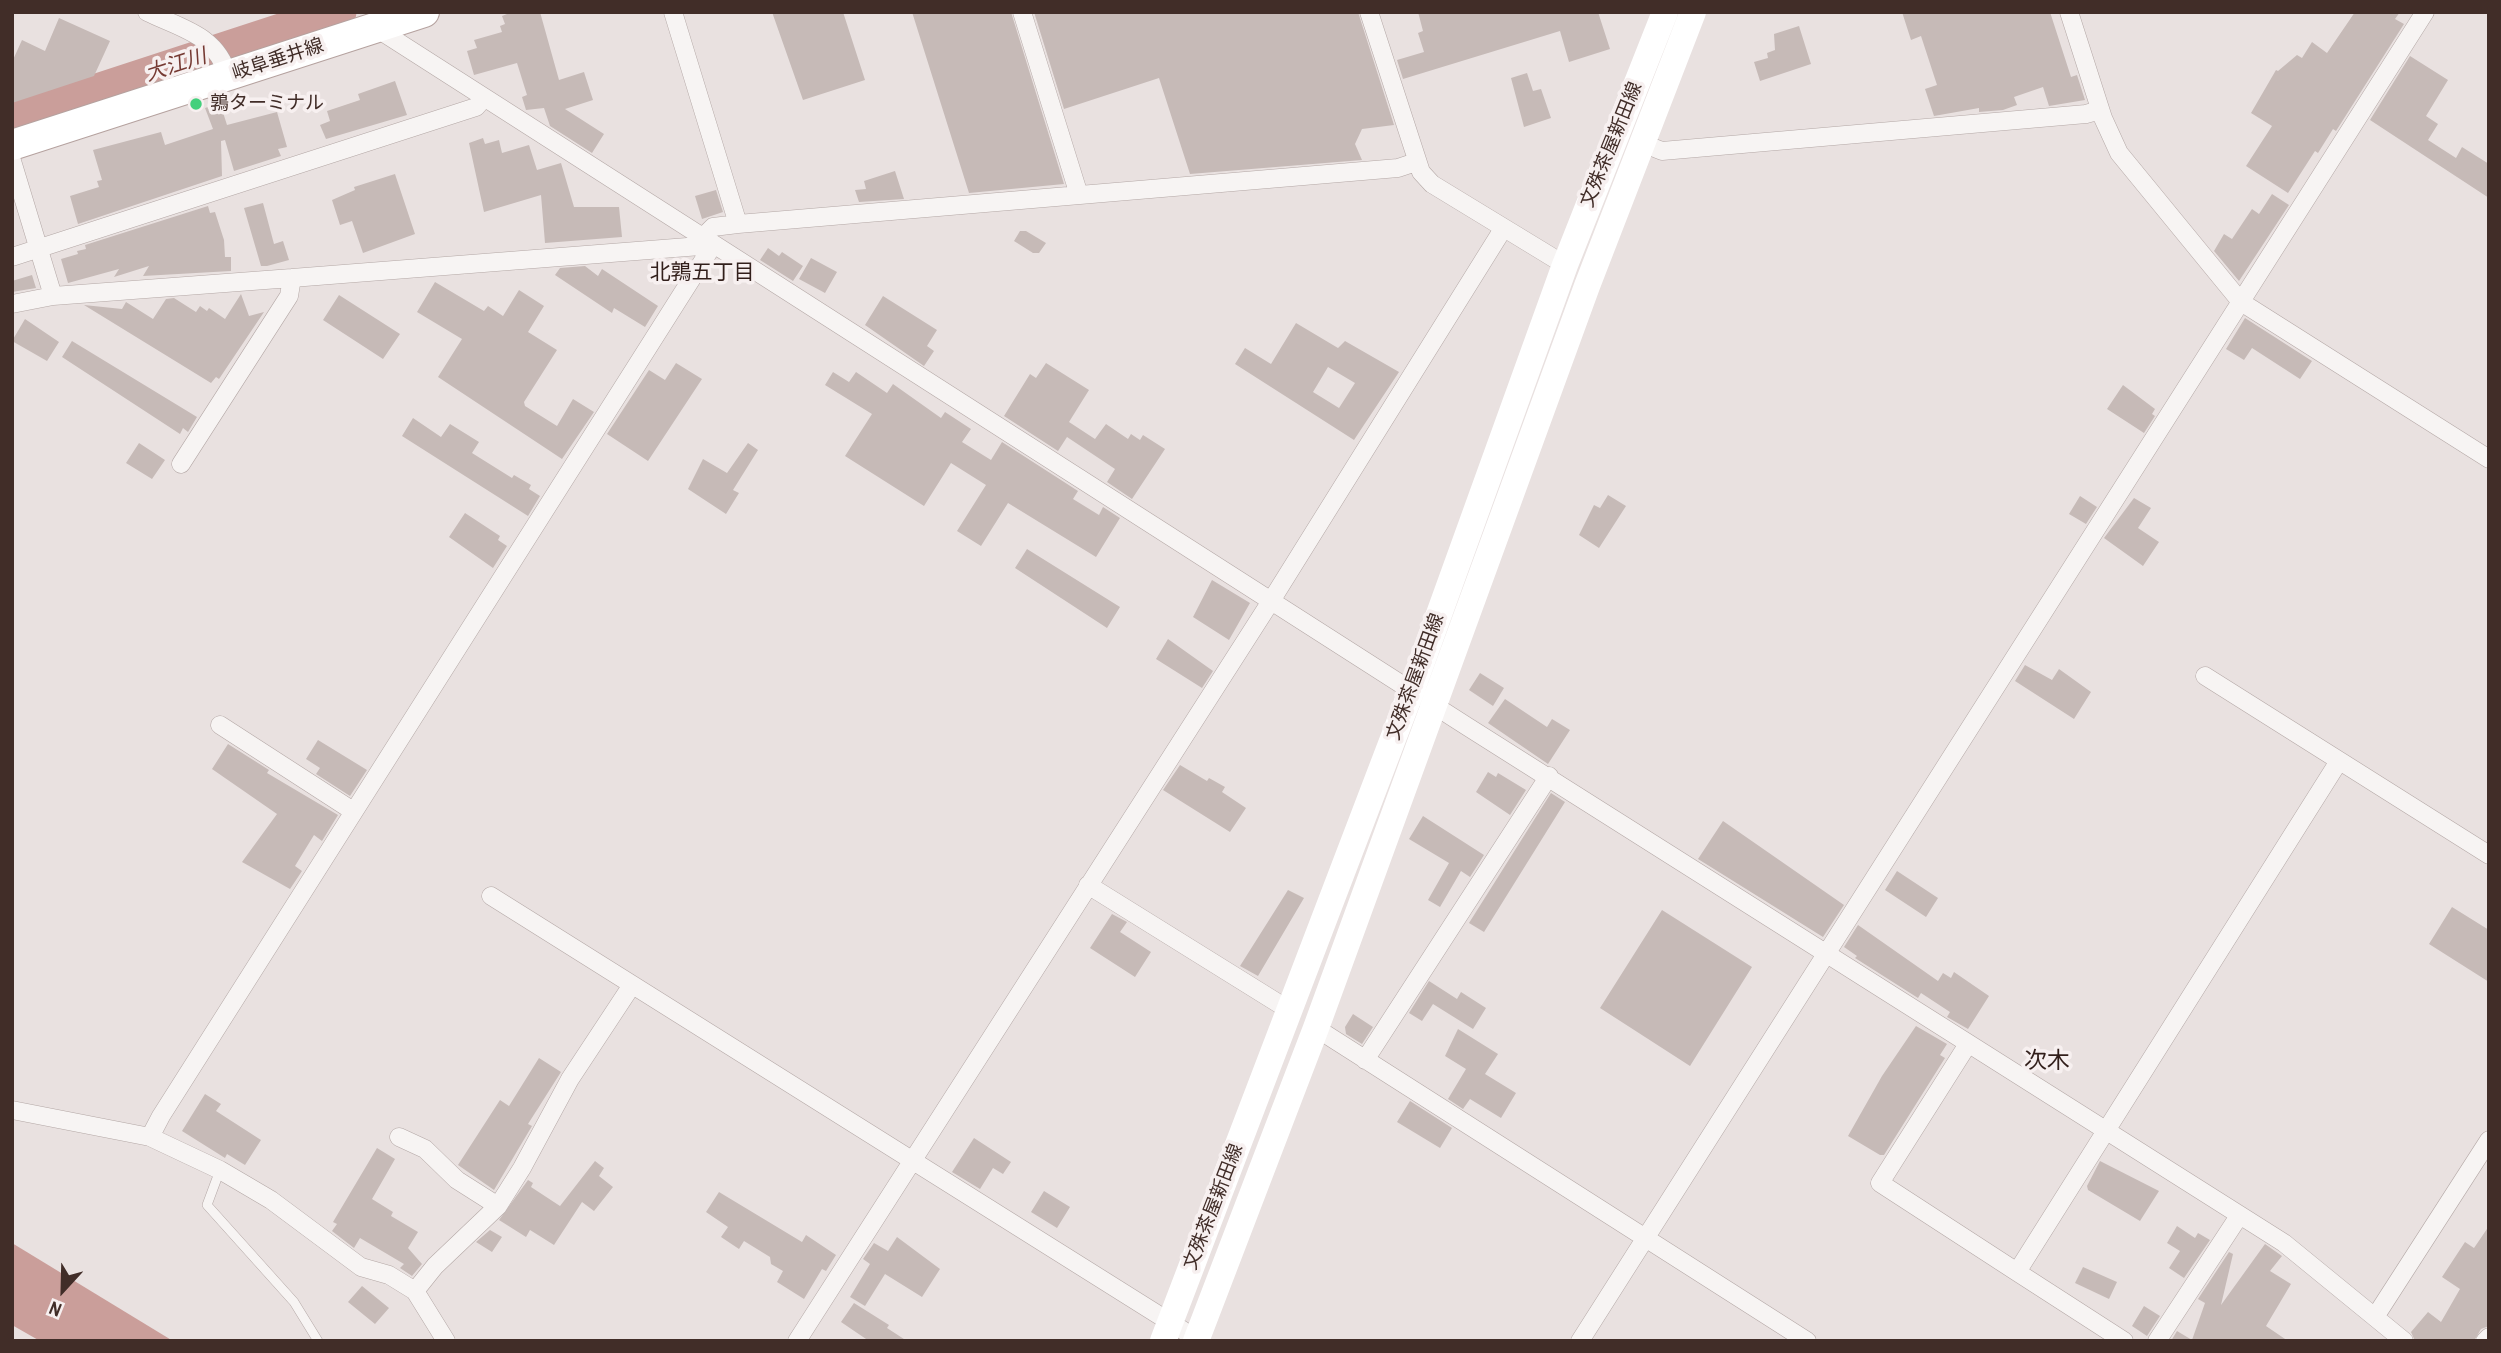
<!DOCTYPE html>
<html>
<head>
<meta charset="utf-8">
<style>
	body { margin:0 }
	#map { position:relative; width:2501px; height:1353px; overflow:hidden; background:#e9e1e0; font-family:"Archivo Narrow",sans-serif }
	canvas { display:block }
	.frame { position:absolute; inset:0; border:14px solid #412d28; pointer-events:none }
	.north { position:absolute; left:28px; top:1255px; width:70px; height:70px; -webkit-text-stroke:5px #f7f0f0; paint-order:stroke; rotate:202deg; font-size:19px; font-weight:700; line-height:28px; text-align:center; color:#412d28 }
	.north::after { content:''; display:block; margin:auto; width:24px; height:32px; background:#412d28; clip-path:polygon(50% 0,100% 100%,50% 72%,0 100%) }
</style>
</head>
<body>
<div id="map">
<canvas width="2501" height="1353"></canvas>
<div class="frame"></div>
<div class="north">N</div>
</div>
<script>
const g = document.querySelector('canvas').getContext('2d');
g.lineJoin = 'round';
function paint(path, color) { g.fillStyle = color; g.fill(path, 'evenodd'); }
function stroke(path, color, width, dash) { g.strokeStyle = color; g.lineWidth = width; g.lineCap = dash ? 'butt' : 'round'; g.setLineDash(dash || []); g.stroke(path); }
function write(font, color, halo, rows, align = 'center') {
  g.font = font + ' "Archivo Narrow","Noto Sans JP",sans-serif'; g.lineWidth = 7; g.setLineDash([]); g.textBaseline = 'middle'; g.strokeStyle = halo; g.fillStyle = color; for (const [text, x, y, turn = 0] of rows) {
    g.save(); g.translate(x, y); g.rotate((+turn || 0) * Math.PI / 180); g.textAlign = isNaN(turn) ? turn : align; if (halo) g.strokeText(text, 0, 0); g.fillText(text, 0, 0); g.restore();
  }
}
paint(new Path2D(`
	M12,1243L173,1341H40L12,1325Z`), '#ca9e9a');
stroke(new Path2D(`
	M12,119L339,12`), '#ca9e9a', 35);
paint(new Path2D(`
	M512,12H540L559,80L584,72L593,100L565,109L604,134L592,153L550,126L544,108L526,110L522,97L527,95L517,63L474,75L467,51L477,48L474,40L502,32L500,26L505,24L502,16Z
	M772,12H843L865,80L803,100Z
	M912,12H1011L1064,184L969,193Z
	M1034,12H1358L1394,125L1362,129L1355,144L1362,160L1190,174L1159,78L1064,109Z
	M1418,12H1598L1610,49L1569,62L1560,31L1403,79L1397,60L1424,52L1418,33L1423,31Z
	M1902,12H2050L2071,77L2077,75L2085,100L2049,106L2043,87L2014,97L2017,105L2003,110L1979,112V108L1934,116L1925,89L1937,85L1921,36L1911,40Z
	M2355,12H2400L2395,19L2404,24L2336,131L2333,129L2318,153L2315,151L2288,193L2246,166L2272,126L2251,113L2276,70L2278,71L2297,55L2302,58L2312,42L2327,53Z
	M59,18L110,41L94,76L12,103V62L22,40L45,51Z
	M1799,26L1811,64L1760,81L1754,62L1768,58L1767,53L1775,50L1774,34Z
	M2410,56L2448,80L2426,116L2438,124L2428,140L2456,158L2462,147L2489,164V198L2370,120Z
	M1527,73L1533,91L1541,89L1551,118L1524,127L1511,78Z
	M395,81L407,115L326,139L320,125L330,121L327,111L360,100L358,94Z
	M220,103L227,125L277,112L287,147L278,149L281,156L234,171L225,140L221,141L222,176L78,224L70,196L99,187L97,181L102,180L93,150L161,132L165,145L213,129L205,108Z
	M483,138L485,144L499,140L502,153L529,145L537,170L561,163L574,207H619L622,237L545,243L541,195L484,212L469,143Z
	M895,171L904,199L859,202L855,190L866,189L864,181Z
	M395,174L415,234L363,253L352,221L340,225L332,200L355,190L354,187Z
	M716,190L723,212L702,219L695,196Z
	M2272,194L2289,205L2239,281L2214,251L2224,234L2232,239L2252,209L2259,214Z
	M263,203L274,244L283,241L289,260L267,266H261L244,208Z
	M208,206L210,213L215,212L224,240L225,257H231V271L143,276L149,266L114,277L119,269L68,283L61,259L78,254L77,251L86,249L85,245Z
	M1020,231H1026L1046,243L1039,253H1033L1014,241Z
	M768,248L779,256L782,252L803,266L793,281L760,260Z
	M811,258L837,272L825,293L799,279Z
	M585,266L598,276L602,269L658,306L645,327L614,308L612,313L555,275L560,268Z
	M32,275L36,288L12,292V281Z
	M435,282L484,311L488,306L503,316L519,290L544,306L528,332L557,350L524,402L525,406L557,426L573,399L594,412L562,459L438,377L462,339L417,312Z
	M241,294L249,316L264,312L219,379L216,377L211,383L84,305L122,309L126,302L153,319L166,299L174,298L196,312L200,306L207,311L209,308L225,319Z
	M339,295L400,334L383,359L323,320Z
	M883,296L937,330L927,346L934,351L924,366L865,325Z
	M2245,318L2312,361L2300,379L2252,348L2244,360L2226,349Z
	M25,319L59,342L47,361L12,341Z
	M1296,323L1338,348L1345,341L1399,372L1354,440L1235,364L1245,348L1271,364ZM1328,367L1355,383L1339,408L1313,392Z
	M72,341L197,417L188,432L183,428L180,434L62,357Z
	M676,363L702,379L648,461L607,434L649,370L665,380Z
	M1046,363L1089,390L1069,422L1095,439L1106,424L1128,439L1131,434L1140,440L1143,435L1165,449L1132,499L1107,482L1115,469L1067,437L1058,451L1004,416L1030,374L1036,378Z
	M833,372L849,382L856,372L887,393L893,384L941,418L945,412L971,429L962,442L991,460L1002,442L1078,491L1073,499L1099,515L1103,507L1120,518L1096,557L1008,503L981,546L957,531L986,485L951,463L924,506L845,456L872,414L825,385Z
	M2123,385L2155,409L2152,414L2155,416L2144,433L2107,409Z
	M413,418L441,437L450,424L479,442L472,453L512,478L514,475L531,485L529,489L540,496L528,516L402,436Z
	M139,443L165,460L152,479L126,463Z
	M748,443L758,450L733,490L739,493L726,514L688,489L703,459L727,473Z
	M1608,495L1626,506L1599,548L1579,535L1594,505L1600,508Z
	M2080,496L2097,507L2086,524L2069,514Z
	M2134,498L2151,508L2138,528L2159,542L2143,566L2104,538Z
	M465,513L500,536L498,540L507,546L493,568L449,537Z
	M1027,549L1120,607L1107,628L1015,568Z
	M1212,580L1250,603L1229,640L1193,617Z
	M1168,639L1213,671L1202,688L1156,659Z
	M2025,665L2052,680L2059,669L2091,692L2074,719L2015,681Z
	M1480,673L1504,688L1493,706L1469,690Z
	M1505,699L1547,727L1552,719L1570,730L1548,764L1488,723Z
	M318,740L367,770L350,796L316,774L320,768L306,759Z
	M228,744L269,770L267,773L338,815L322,841L314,835L295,866L302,871L290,889L242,862L277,814L212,769Z
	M1180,765L1207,781L1209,778L1225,787L1222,792L1246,808L1230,832L1163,790Z
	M1488,772L1496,777L1498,773L1526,790L1510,815L1476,792Z
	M1551,793L1565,802L1484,932L1469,923Z
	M1423,816L1484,855L1470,877L1461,871L1440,907L1428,900L1449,863L1409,839Z
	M1723,821L1844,905L1823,937L1698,859Z
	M1897,871L1938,898L1926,917L1885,890Z
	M1288,890L1304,898L1258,976L1240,966Z
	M2452,907L2489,930V982L2429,944Z
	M1662,910L1752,967L1690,1066L1600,1008Z
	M1112,914L1127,922L1120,932L1151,952L1135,977L1090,948Z
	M1858,925L1938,981L1943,973L1951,978L1954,972L1989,996L1968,1029L1947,1017L1950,1012L1921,993L1918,998L1855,958L1857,956L1844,947Z
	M1429,981L1457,999L1461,992L1486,1008L1473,1029L1433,1004L1422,1021L1409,1013Z
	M1353,1014L1373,1027L1362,1044L1346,1034L1345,1027Z
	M1916,1026L1947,1044L1940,1055L1945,1058L1884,1155H1880L1848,1136L1882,1076Z
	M1458,1029L1498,1054L1485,1074L1516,1093L1501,1118L1470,1099L1463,1109L1448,1099L1466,1069L1445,1056Z
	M539,1058L561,1072L528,1124L532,1126L494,1190L458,1165L500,1100L509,1106Z
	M205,1094L221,1104L216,1111L261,1140L245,1165L227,1154L225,1158L182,1131Z
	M1410,1101L1452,1128L1440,1148L1397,1122Z
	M974,1138L1011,1162L1003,1174L993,1168L980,1189L952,1172Z
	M377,1148L395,1159L372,1199L393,1212L391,1216L418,1232L408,1248L422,1264L412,1276L400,1268L404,1264L360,1238L354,1248L332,1231L337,1224L333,1222Z
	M595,1161L604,1168L599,1176L613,1187L594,1211L582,1202L554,1245L530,1230L526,1237L499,1220L528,1180L533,1183L531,1187L560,1206Z
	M2100,1161L2159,1191L2140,1221L2088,1190L2087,1186Z
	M1044,1191L1070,1207L1057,1228L1031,1212Z
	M719,1192L802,1242L806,1235L836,1255L826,1271L822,1269L804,1299L777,1282L783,1271L771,1264L770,1257L744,1241L739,1249L721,1237L728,1227L706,1212Z
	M2177,1226L2195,1238L2198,1233L2210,1240L2184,1278L2169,1268L2180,1251L2167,1243Z
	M2489,1226V1326L2481,1329L2474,1341H2415L2411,1332L2428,1312L2441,1322L2460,1289L2442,1277L2465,1242L2474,1248Z
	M490,1230L502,1237L492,1252L476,1242Z
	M897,1237L940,1269L922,1297L885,1274L865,1306L850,1297L870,1264L863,1259L874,1243L888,1251Z
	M2265,1244L2282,1256L2270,1271L2291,1284L2266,1326L2288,1341H2171L2177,1331L2192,1340L2205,1303L2198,1299L2229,1252L2233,1254L2221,1305Z
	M2083,1267L2117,1282L2109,1299L2075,1283Z
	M362,1286L389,1308L375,1324L348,1302Z
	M854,1303L889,1325L887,1328L907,1341H869L841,1322Z
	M2144,1306L2160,1316L2147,1336L2132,1326Z`), '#c6bab7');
const service = new Path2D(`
	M220,1170L207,1205L294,1302L318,1341`);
const minor = new Path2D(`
	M147,12C182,29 217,35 228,76
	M673,12L738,224
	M1022,12L1079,195
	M1369,12L1421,172L1432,184L1565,265
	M2069,12L2103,118L2119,153L2241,302L2489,459
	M380,26L387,35L1468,727L2284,1243L2404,1341
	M1642,143L1662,151L2086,114L2100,110
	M12,161L53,296L12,304
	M702,238L713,227L738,224L1398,168L1416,162
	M12,257L476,107L484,98
	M292,278L713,245
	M53,296L292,278L289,296L181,464
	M2205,676L2489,855
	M220,725L353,811
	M1088,885L1289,1010
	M491,896L1200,1341
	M1316,1028L1807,1341
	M1968,1044L1880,1183L2017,1272
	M1365,1060L1549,776
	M12,1110L150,1137L220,1170L271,1200L361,1267L389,1275L415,1291L446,1341
	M150,1137L161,1116L713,245
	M399,1137L425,1149L457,1180L498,1206
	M415,1291L435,1266L498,1206L522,1168L570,1079L632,985
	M2375,1317L2489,1140
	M797,1341L1271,601L1503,229
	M1580,1341L2425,12
	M2124,1341L2017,1272L2339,761
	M2157,1341L2239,1216
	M2485,1341L2489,1337`);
const primary = new Path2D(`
	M12,145L424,12`);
stroke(service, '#b3a7a5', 10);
stroke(minor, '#b3a7a5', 19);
stroke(primary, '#b5a29f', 32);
stroke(service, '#f7f4f3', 9);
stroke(minor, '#f7f4f3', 18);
stroke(new Path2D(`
	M1163,1341L1412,689L1565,265L1665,12
	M1196,1341L1316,1028L1587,286L1693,12`), '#fff', 26);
stroke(primary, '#fff', 30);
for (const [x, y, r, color] of [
	[196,104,7,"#43d07c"]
]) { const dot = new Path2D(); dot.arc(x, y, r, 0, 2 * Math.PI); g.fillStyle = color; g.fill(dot); stroke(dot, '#f7f0f0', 2.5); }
write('19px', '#412d28', '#f7f0f0', [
	["岐阜垂井線",278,60,-18],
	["文殊茶屋新田線",1612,145,-68],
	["文殊茶屋新田線",1416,677,-70],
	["文殊茶屋新田線",1214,1207,-69]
]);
write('19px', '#412d28', '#f7f0f0', [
	["鶉ターミナル",210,104]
], 'left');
write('italic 21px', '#753932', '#f7f0f0', [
	["大江川",176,66,-18]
]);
write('21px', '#321f1b', '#f7f0f0', [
	["北鶉五丁目",702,273]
]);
write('23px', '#321f1b', '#f7f0f0', [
	["次木",2047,1062]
]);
</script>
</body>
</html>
